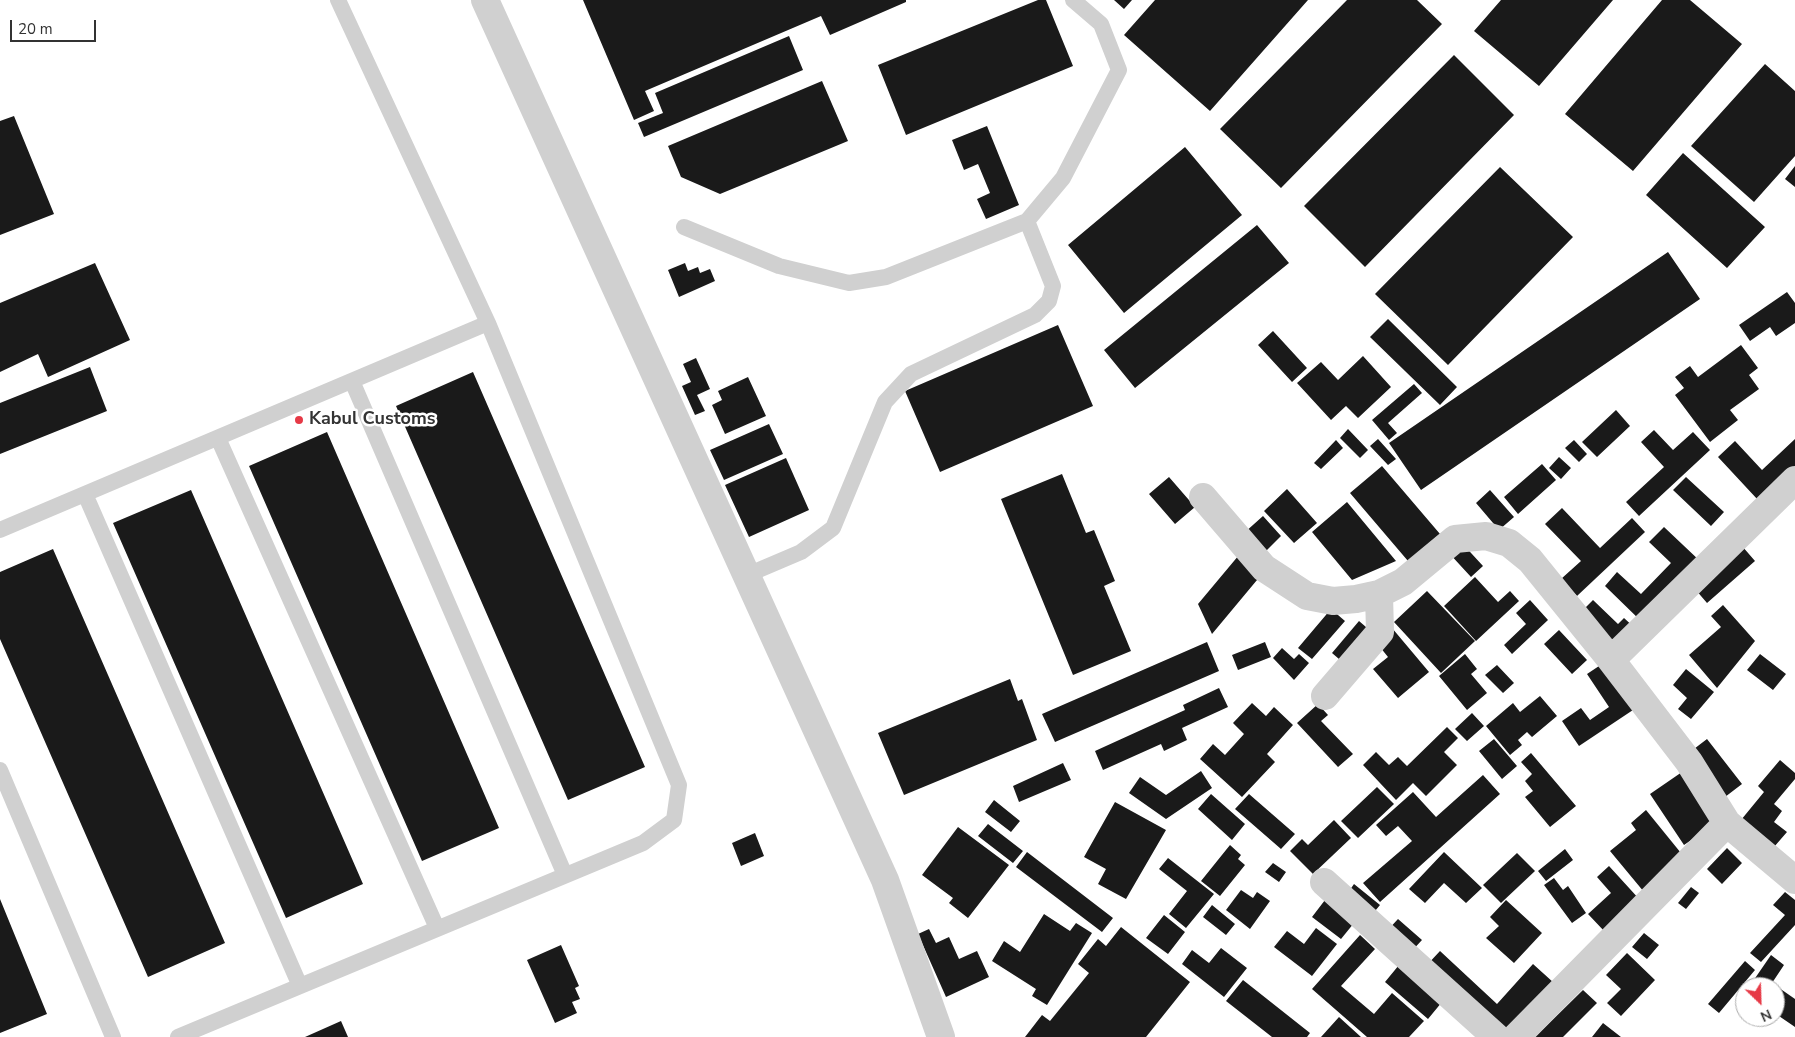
<!DOCTYPE html>
<html>
<head>
<meta charset="utf-8">
<style>
	body { margin:0 }
	#map { position:relative; width:1795px; height:1037px; overflow:hidden; background:#fff; font-family:"Nunito Sans",sans-serif }
	canvas { display:block }
	.north { position:absolute; left:1735px; top:977px; width:50px; height:50px; box-sizing:border-box; background:#fff; border:1px solid #adadad; border-radius:50%; rotate:156deg; font-size:14px; font-weight:700; line-height:20px; text-align:center; color:#333 }
	.north::after { content:''; display:block; margin:auto; width:18px; height:22px; background:#e63946; clip-path:polygon(50% 0,100% 100%,50% 72%,0 100%) }
	.scale { position:absolute; left:10px; top:20px; width:86px; height:22px; box-sizing:border-box; border:2px solid #333; border-top:0; padding-left:6px; font-size:15px; line-height:18px; white-space:nowrap; color:#333; -webkit-text-stroke:4px #fff; paint-order:stroke }
</style>
</head>
<body>
<div id="map">
<canvas width="1795" height="1037"></canvas>
<div class="north">N</div>
<div class="scale">20 m</div>
</div>
<script>
const g = document.querySelector('canvas').getContext('2d');
g.lineJoin = 'round';
function paint(path, color) { g.fillStyle = color; g.fill(path, 'evenodd'); }
function stroke(path, color, width, dash) { g.strokeStyle = color; g.lineWidth = width; g.lineCap = dash ? 'butt' : 'round'; g.setLineDash(dash || []); g.stroke(path); }
function write(font, color, halo, rows, align = 'center') {
  g.font = font + ' "Nunito Sans",sans-serif'; g.lineWidth = 5; g.setLineDash([]); g.textBaseline = 'middle'; g.strokeStyle = halo; g.fillStyle = color; for (const [text, x, y, turn = 0] of rows) {
    g.save(); g.translate(x, y); g.rotate((+turn || 0) * Math.PI / 180); g.textAlign = isNaN(turn) ? turn : align; if (halo) g.strokeText(text, 0, 0); g.fillText(text, 0, 0); g.restore();
  }
}
paint(new Path2D(`
	M583,0H906V2L830,35L821,16L645,91L654,111L634,120Z
	M1038,0H1046L1073,66L906,135L878,65Z
	M1114,0H1132L1124,9Z
	M1155,0H1308L1210,111L1124,35Z
	M1347,0H1417L1442,24L1281,188L1220,129Z
	M1501,0H1613L1539,86L1474,31Z
	M1662,0H1690L1742,44L1633,171L1565,114Z
	M789,36L803,70L644,137L638,123L663,113L655,93Z
	M1454,55L1514,115L1365,267L1304,206Z
	M1765,64L1795,91V156L1754,202L1691,146Z
	M822,81L848,141L720,194L681,177L668,146Z
	M14,116L54,214L0,235V121Z
	M987,126L1019,205L986,219L977,199L990,193L978,164L964,170L952,140Z
	M1185,147L1242,215L1124,313L1068,245Z
	M1683,153L1765,227L1727,268L1646,195Z
	M1795,166V187L1785,179Z
	M1500,167L1573,237L1448,365L1375,294Z
	M1257,225L1289,263L1135,388L1104,350Z
	M1668,252L1700,299L1421,490L1389,443Z
	M95,263L130,340L48,377L38,354L0,372V303Z
	M685,263L688,271L698,267L700,273L710,269L715,281L679,297L668,270Z
	M1787,292L1795,303V323L1776,336L1770,327L1750,341L1739,325Z
	M1388,319L1457,387L1440,405L1370,337Z
	M1058,325L1093,406L940,472L905,391Z
	M1273,331L1307,368L1292,382L1258,345Z
	M1741,345L1758,368L1749,375L1759,389L1730,410L1738,420L1710,442L1675,395L1684,388L1675,377L1690,366L1698,377Z
	M1363,356L1391,387L1358,418L1346,406L1331,420L1297,383L1321,362L1338,380Z
	M696,358L710,389L697,395L705,411L695,415L682,386L691,382L683,364Z
	M90,367L107,411L0,454V403Z
	M473,372L645,767L568,800L396,406Z
	M748,377L766,416L725,434L712,405L722,400L718,391Z
	M1414,384L1422,393L1388,423L1397,433L1389,440L1372,420Z
	M1616,410L1630,426L1597,457L1582,442Z
	M769,424L783,454L724,480L710,450Z
	M1348,429L1368,450L1360,458L1340,438Z
	M1654,430L1673,450L1693,432L1710,450L1639,516L1626,502L1664,467L1641,442Z
	M327,432L499,828L422,861L249,466Z
	M1378,439L1396,459L1388,465L1370,446Z
	M1795,439V466L1758,500L1718,457L1735,441L1762,470Z
	M1336,440L1343,448L1321,469L1314,463Z
	M1574,440L1587,454L1579,462L1565,448Z
	M1559,457L1571,468L1561,479L1549,468Z
	M786,458L809,510L749,537L725,485Z
	M1542,464L1556,480L1518,514L1504,497Z
	M1382,466L1440,534L1408,561L1350,493Z
	M1062,474L1086,533L1094,530L1115,581L1104,586L1131,651L1073,675L1001,499Z
	M1169,477L1195,507L1175,524L1149,494Z
	M1686,477L1724,512L1711,526L1673,490Z
	M1287,489L1317,523L1294,543L1264,511Z
	M191,490L363,884L286,918L113,523Z
	M1490,490L1514,517L1499,530L1476,503Z
	M1347,502L1396,561L1352,580L1312,532Z
	M1562,508L1600,548L1632,518L1645,532L1577,596L1561,579L1581,561L1545,524Z
	M1263,516L1281,536L1263,554L1244,533Z
	M1664,527L1701,562L1643,623L1605,586L1617,572L1641,594L1671,563L1649,542Z
	M1460,541L1483,566L1471,577L1448,552Z
	M1742,546L1755,561L1707,603L1695,589Z
	M53,549L225,943L148,977L0,639V572Z
	M1239,555L1262,574L1212,634L1198,604Z
	M1475,577L1498,602L1510,591L1519,601L1476,641L1444,606Z
	M1427,591L1475,641L1441,673L1394,622Z
	M1530,600L1548,620L1512,654L1504,645L1526,624L1516,613Z
	M1593,600L1618,624L1624,618L1636,629L1618,647L1581,612Z
	M1723,605L1755,641L1717,688L1689,655L1721,627L1711,616Z
	M1331,609L1345,621L1312,659L1298,648Z
	M1359,621L1373,633L1346,665L1332,653Z
	M1392,628L1429,672L1398,698L1373,669L1388,657L1376,642Z
	M1559,630L1587,660L1572,674L1544,644Z
	M1207,642L1219,671L1055,742L1042,714Z
	M1265,642L1271,657L1238,670L1232,655Z
	M1282,648L1294,659L1299,654L1309,663L1294,680L1273,658Z
	M1465,654L1477,669L1471,674L1487,693L1467,710L1439,676Z
	M1760,654L1786,674L1773,690L1747,670Z
	M1602,664L1633,710L1579,746L1562,721L1581,708L1590,720L1609,707L1587,674Z
	M1497,665L1514,683L1503,693L1485,675Z
	M1686,669L1714,692L1691,719L1678,709L1687,698L1673,685Z
	M1010,679L1018,701L1022,699L1037,740L904,795L878,733Z
	M1219,688L1228,707L1182,728L1187,740L1164,751L1161,744L1103,770L1095,751L1185,710L1183,705Z
	M1540,696L1557,716L1532,737L1527,732L1518,740L1522,745L1510,755L1486,726L1513,703L1520,712Z
	M1252,703L1266,716L1274,707L1293,725L1267,754L1275,762L1242,797L1200,759L1213,744L1225,755L1244,734L1233,723Z
	M1318,704L1328,715L1321,721L1353,754L1338,767L1297,723Z
	M1472,713L1484,726L1467,741L1455,729Z
	M1447,727L1458,738L1444,752L1457,765L1426,796L1413,783L1396,800L1363,765L1376,752L1389,765L1398,757L1407,766Z
	M1494,739L1517,766L1502,779L1479,751Z
	M1707,739L1742,784L1725,797L1690,752Z
	M1531,753L1576,806L1550,827L1525,797L1533,791L1525,781L1532,774L1521,762Z
	M1780,760L1795,773V779L1774,804L1782,811L1774,822L1787,832L1774,847L1741,820L1764,792L1758,786Z
	M1063,763L1071,780L1019,802L1013,786Z
	M1201,771L1212,788L1166,819L1129,793L1140,777L1166,795Z
	M1682,772L1716,823L1684,845L1650,794Z
	M1483,775L1500,794L1380,902L1363,883L1412,841L1398,826L1386,836L1376,825L1413,792L1436,817Z
	M1377,787L1394,804L1358,838L1341,821Z
	M1211,794L1245,824L1232,840L1198,809Z
	M1249,794L1295,834L1281,849L1235,809Z
	M994,800L1020,821L1011,832L985,812Z
	M1115,802L1166,830L1126,899L1098,884L1106,869L1084,857Z
	M1646,810L1685,858L1644,892L1610,851L1636,830L1631,823Z
	M1334,820L1351,838L1313,874L1290,851L1302,839L1308,845Z
	M988,824L1023,851L1013,863L978,836Z
	M958,827L1009,865L968,918L949,903L953,898L922,875Z
	M755,833L764,856L741,866L732,843Z
	M1230,845L1241,855L1238,859L1245,865L1220,896L1201,881Z
	M1727,848L1742,863L1722,884L1707,869Z
	M1565,849L1573,860L1546,881L1538,871Z
	M1027,852L1113,918L1102,932L1016,867Z
	M1444,852L1482,888L1466,903L1444,883L1425,903L1409,889Z
	M1517,853L1535,871L1501,903L1483,885Z
	M1168,858L1214,894L1186,928L1169,914L1187,891L1159,869Z
	M1273,863L1286,872L1279,882L1265,872Z
	M1609,866L1640,900L1605,932L1588,914L1611,893L1597,877Z
	M1554,878L1563,890L1568,886L1586,913L1572,923L1544,885Z
	M1354,884L1380,905L1370,917L1345,897Z
	M1691,887L1699,893L1686,909L1678,903Z
	M1241,890L1253,898L1257,892L1270,901L1250,929L1226,910Z
	M1785,892L1795,900V925L1761,962L1750,953L1785,915L1773,905Z
	M0,899L47,1014L0,1033Z
	M1325,900L1354,923L1341,939L1312,917Z
	M1506,900L1542,933L1514,963L1486,938L1499,926L1490,917Z
	M1212,905L1235,924L1226,935L1203,917Z
	M1044,914L1070,931L1076,923L1092,933L1047,1005L1032,996L1036,989L992,961L1004,941L1020,952Z
	M1164,915L1185,932L1168,954L1146,938Z
	M1398,919L1422,940L1409,954L1385,933Z
	M1121,927L1190,982L1146,1037H1025L1042,1015L1050,1021L1089,973L1078,964L1098,939L1106,946Z
	M1316,928L1337,944L1312,976L1274,947L1287,931L1304,944Z
	M929,929L936,943L949,937L959,959L977,951L989,977L946,997L918,934Z
	M1644,933L1659,945L1647,959L1632,947Z
	M1360,935L1375,949L1341,986L1374,1014L1392,993L1424,1021L1409,1037H1367L1312,989Z
	M561,945L579,986L575,988L580,999L572,1002L577,1013L555,1023L527,960Z
	M1221,948L1247,968L1224,997L1182,964L1192,950L1209,963Z
	M1440,951L1497,1004L1533,964L1554,983L1504,1037L1426,966Z
	M1627,953L1655,980L1621,1016L1607,1003L1621,989L1606,975Z
	M1771,955L1784,965L1772,983L1795,999V1027L1776,1014L1781,1008L1775,1004V987H1749Z
	M1745,961L1755,970L1719,1013L1708,1004Z
	M1399,965L1442,1002L1428,1019L1385,982Z
	M1243,980L1310,1033L1307,1037H1272L1226,1001Z
	M1583,990L1597,1003L1563,1037H1535Z
	M1339,1017L1361,1037H1321Z
	M341,1021L348,1037H305Z
	M1603,1023L1621,1037H1592Z`), '#1a1a1a');
stroke(new Path2D(`
	M684,227L779,266L849,283L886,277L1027,221L1063,178L1119,70L1101,24L1073,0
	M352,381L565,875
	M218,438L437,928
	M85,494L300,986
	M0,530L488,323
	M747,575L801,552L833,528L885,402L911,374L1035,315L1049,301L1053,286L1027,221
	M0,770L113,1037
	M178,1037L643,843L674,820L679,785L488,323L338,0`), '#d0d0d0', 16);
stroke(new Path2D(`
	M485,0L885,880L941,1037
	M1203,497L1264,568L1307,596L1333,601L1356,599L1379,594L1403,582L1455,539L1486,536L1509,543L1530,560L1611,660L1689,762L1727,823L1795,880
	M1611,660L1795,480
	M1325,696L1380,632L1379,594
	M1324,882L1496,1037
	M1516,1037L1727,823`), '#d0d0d0', 28);
for (const [x, y, r, color] of [
	[299,420,5,"#e63946"]
]) { const dot = new Path2D(); dot.arc(x, y, r, 0, 2 * Math.PI); g.fillStyle = color; g.fill(dot); stroke(dot, '#fff', 2); }
write('bold 18px', '#333', '#fff', [
	["Kabul Customs",309,420]
], 'left');
</script>
</body>
</html>
